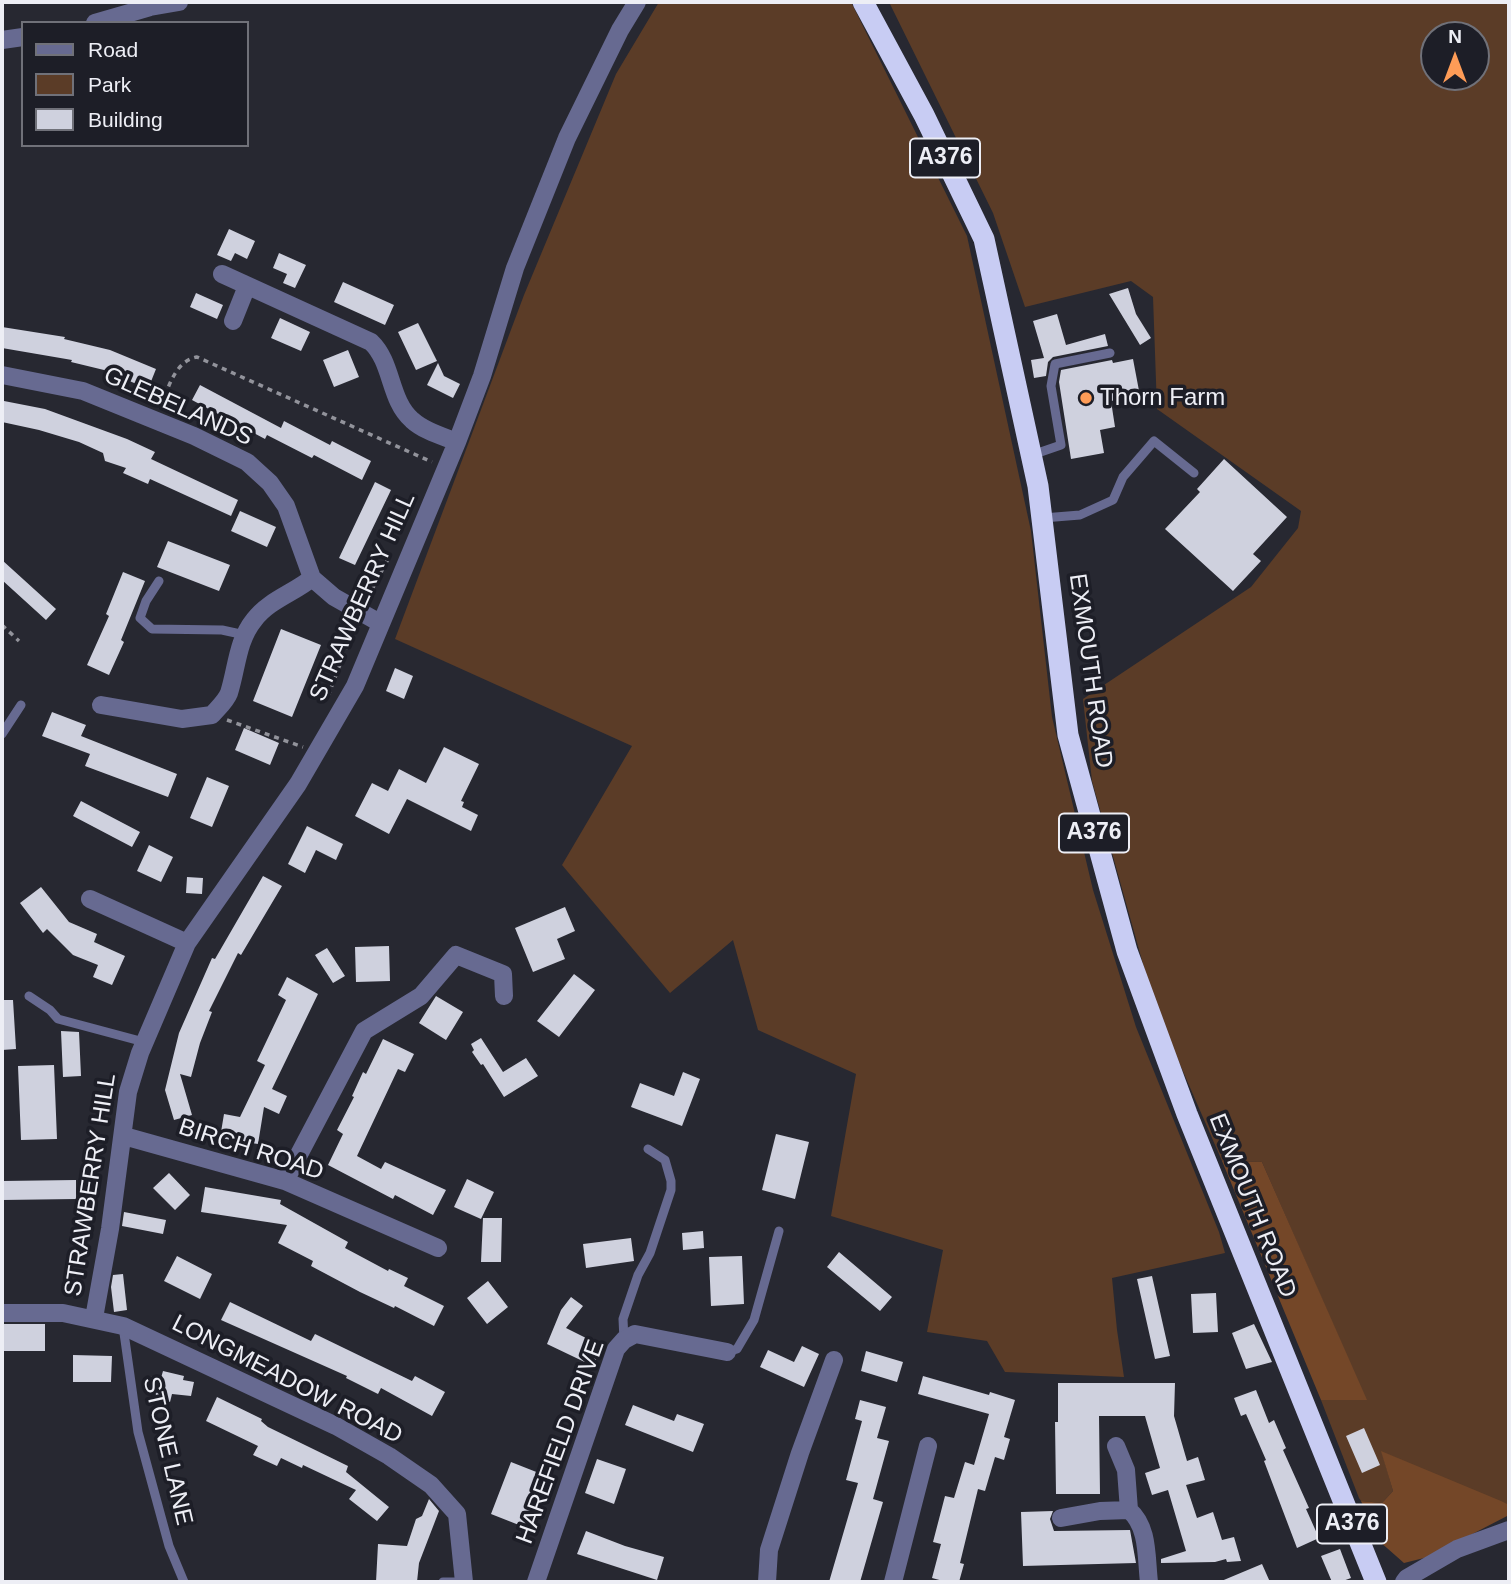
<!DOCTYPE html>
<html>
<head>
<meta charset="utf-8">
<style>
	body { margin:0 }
	#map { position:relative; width:1511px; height:1584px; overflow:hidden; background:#272831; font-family:Arial,sans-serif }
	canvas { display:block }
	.frame { position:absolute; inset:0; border:4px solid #edeef5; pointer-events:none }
	.legend { position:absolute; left:21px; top:21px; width:228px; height:126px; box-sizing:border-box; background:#1d1e27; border:2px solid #707179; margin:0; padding:9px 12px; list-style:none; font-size:21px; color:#edeef5 }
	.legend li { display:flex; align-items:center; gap:14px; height:35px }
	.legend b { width:35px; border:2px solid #707179 }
	.north { position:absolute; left:1420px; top:21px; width:70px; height:70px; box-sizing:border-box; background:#1d1e27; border:2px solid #707179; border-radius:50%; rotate:0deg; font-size:19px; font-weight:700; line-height:28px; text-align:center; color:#edeef5 }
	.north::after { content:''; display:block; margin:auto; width:24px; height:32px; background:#fe9c57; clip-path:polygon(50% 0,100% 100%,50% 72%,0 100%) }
</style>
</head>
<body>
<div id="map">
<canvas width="1511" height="1584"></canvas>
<div class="frame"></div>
<ul class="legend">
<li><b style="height:9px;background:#676a91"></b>Road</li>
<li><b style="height:19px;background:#5b3c27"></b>Park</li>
<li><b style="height:19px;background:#cfd1de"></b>Building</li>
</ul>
<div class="north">N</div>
</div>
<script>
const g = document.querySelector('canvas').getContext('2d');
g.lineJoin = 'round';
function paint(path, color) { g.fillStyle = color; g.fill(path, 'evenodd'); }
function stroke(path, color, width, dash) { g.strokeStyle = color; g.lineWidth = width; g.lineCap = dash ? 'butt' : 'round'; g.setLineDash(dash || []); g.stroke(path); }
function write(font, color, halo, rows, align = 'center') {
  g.font = font + ' Arial,sans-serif'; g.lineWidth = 7; g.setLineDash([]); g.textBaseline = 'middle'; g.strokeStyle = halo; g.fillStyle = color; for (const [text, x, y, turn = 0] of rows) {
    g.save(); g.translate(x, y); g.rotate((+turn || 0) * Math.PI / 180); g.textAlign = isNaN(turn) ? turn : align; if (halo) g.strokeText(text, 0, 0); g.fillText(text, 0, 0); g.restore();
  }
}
paint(new Path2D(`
	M659,2H851L967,236L1031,531L1052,717L1093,890L1136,1027L1219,1232L1225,1253L1112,1278L1117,1330L1124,1377L1005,1372L987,1341L927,1332L943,1250L831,1216L856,1074L758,1030L733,940L670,993L562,865L632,746L395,639L524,295L616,74Z
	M889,2H1509V1507L1382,1452L1393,1491L1382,1503L1361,1501L1359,1498L1321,1400H1366L1262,1162L1222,1161L1155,1007L1092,781L1083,699L1251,587L1298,528L1301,511L1157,409L1153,297L1131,281L1025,307L993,213ZM1434,35H1476V77H1434Z`), '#5b3c27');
paint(new Path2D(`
	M1222,1161L1262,1162L1367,1400H1321Z
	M1381,1451L1501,1501L1509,1505V1515L1428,1557L1404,1563L1379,1541L1361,1501L1382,1503L1393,1491Z`), '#744728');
paint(new Path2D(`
	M229,229L255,241L247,259L235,253L231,261L217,255Z
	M279,253L306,265L295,288L283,283L287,274L273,268Z
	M343,282L394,305L385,325L334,302Z
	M1128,288L1136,314L1151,338L1140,345L1109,294Z
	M196,293L223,305L217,319L190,307Z
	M1057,314L1066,345L1105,334L1108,346L1053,357L1048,362L1046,376L1034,378L1031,360L1044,358L1033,321Z
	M280,318L310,332L301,351L271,338Z
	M418,323L437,361L416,370L398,332Z
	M2,327L65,337L64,339L110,350L156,369L148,389L104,370L71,362L72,360L2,348Z
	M348,350L359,377L334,387L323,360Z
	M1133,359L1140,396L1111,401L1115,427L1100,430L1104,453L1071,459L1059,382L1061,370L1112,360L1113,363Z
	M438,363L444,376L460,384L453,398L427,385Z
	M200,385L281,428L284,421L330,445L332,441L371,461L362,480L314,455L312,458L267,435L265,439L192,400Z
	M4,401L45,409L127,439L155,452L151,459L238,500L231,516L150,479L148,484L123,473L126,468L105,461L103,453L79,442L39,430L2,422Z
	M1224,459L1287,517L1253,554L1261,561L1233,591L1165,529L1200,492L1197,489Z
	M375,482L391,490L355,565L339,558Z
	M240,511L276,527L267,547L231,531Z
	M168,541L230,565L219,591L157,567Z
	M2,560L56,609L46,620L2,580Z
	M123,572L145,581L121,640L124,642L109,675L87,665L109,616L106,614Z
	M281,629L321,645L292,717L253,701Z
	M395,668L413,676L404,699L386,691Z
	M52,712L86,725L81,736L177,774L168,797L85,766L90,754L42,736Z
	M244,728L279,743L270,765L235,750Z
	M444,747L479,764L461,801L464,802L462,807L478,815L471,831L407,799L389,834L355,816L372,783L388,791L399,769L426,783Z
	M207,777L229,786L212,827L190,818Z
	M81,801L140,832L132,847L73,816Z
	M307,826L343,844L336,860L316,850L305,873L288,864Z
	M149,845L173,857L161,882L137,871Z
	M263,876L282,886L241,955L238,953L209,1011L212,1012L200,1043L191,1077L180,1074L192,1115L174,1120L165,1090L179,1033L212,958L215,959Z
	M187,877L203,878L202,894L186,893Z
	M41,887L69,922L97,934L94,942L125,956L112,985L93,977L98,965L73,955L47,929L43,933L20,903Z
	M565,907L575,931L557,939L565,959L533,972L515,928Z
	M389,946L390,981L356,982L355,947Z
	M327,948L345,976L333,983L315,955Z
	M574,974L595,990L559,1037L537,1021Z
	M287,977L318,994L272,1089L287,1096L279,1114L264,1107L258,1144L220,1138L224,1114L240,1117L265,1065L257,1061L286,1000L278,995Z
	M436,996L463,1012L446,1040L419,1023Z
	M2,1000H13L16,1049L2,1050Z
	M61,1031L79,1032L81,1076L63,1077Z
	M481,1038L503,1072L526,1058L538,1076L504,1097L483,1064L481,1065L472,1052L474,1050L471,1044Z
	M383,1039L414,1054L405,1072L398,1069L357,1156L381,1169L385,1162L446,1190L433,1215L395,1195L393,1199L328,1165L343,1134L337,1130L354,1097L352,1096L363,1072L366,1074Z
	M54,1065L57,1139L21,1140L18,1066Z
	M683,1072L700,1079L682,1126L631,1107L640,1083L674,1096Z
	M776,1134L809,1142L795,1199L762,1190Z
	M169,1173L190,1195L175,1210L153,1188Z
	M467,1179L494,1192L481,1219L454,1207Z
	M76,1180V1199L2,1200V1181Z
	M205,1187L281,1200L280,1204L348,1242L345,1248L388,1271L389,1269L408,1278L404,1286L444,1306L434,1326L395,1306L394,1308L360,1292L311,1266L313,1261L278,1243L287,1225L201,1212Z
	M124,1212L166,1220L163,1234L122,1226Z
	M483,1218H502L501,1262H481Z
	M703,1231L704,1248L683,1250L682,1233Z
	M631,1238L634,1261L586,1268L583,1244Z
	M839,1252L892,1297L880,1311L827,1267Z
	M177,1256L212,1274L200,1299L164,1281Z
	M742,1256L744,1304L711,1306L709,1257Z
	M123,1274L127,1310L114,1312L111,1287L113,1275Z
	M1152,1276L1170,1356L1155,1359L1137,1279Z
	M488,1281L508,1307L487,1324L467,1298Z
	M1216,1293L1218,1332L1193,1333L1191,1294Z
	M571,1297L583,1306L566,1328L602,1346L593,1366L547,1344L561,1310Z
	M230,1302L311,1341L315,1334L412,1381L415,1376L445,1392L432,1416L381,1388L378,1394L346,1378L347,1376L221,1320Z
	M2,1324H45V1351H2Z
	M1254,1324L1272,1362L1246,1369L1232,1333Z
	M802,1346L819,1354L804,1387L760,1367L768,1350L794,1362Z
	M866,1351L903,1362L897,1382L861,1371Z
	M73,1355L112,1356L111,1382H73Z
	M163,1371L184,1376L183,1380L194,1382L191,1396L172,1394L170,1402L155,1398L156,1394L148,1392L152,1376L161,1378Z
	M923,1376L989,1395L990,1392L1015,1400L1004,1437L1010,1439L1004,1460L995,1457L985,1491L978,1489L960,1563L964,1564L959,1582H947L932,1578L941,1544L933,1542L945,1496L954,1498L965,1462L974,1465L989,1414L918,1394Z
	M1058,1383H1175L1174,1416L1187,1461L1198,1457L1205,1480L1186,1485L1197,1518L1213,1512L1222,1540L1234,1537L1241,1561L1227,1562L1226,1559L1215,1562L1161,1563V1559L1186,1551L1168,1490L1152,1495L1145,1473L1160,1468L1145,1416H1099L1100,1494H1056L1055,1422H1058Z
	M1256,1390L1269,1423L1274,1420L1286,1448L1283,1450L1309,1508L1306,1509L1319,1538L1297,1548L1264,1461L1266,1460L1246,1414L1241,1416L1234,1398Z
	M217,1397L262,1419L261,1421L268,1427L348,1466L346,1472L389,1507L377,1521L349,1499L356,1490L303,1465L302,1468L281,1458L277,1466L253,1455L258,1446L206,1421Z
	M860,1400L886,1407L877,1438L889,1441L873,1499L883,1502L860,1582H829L858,1483L846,1480L862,1421L855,1419Z
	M633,1405L674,1421L677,1414L704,1424L693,1452L625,1425Z
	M1364,1428L1380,1465L1362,1473L1346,1436Z
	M597,1459L626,1469L614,1504L585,1493Z
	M511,1462L544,1475L524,1527L491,1514Z
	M429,1499L439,1511L419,1563L417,1582H376L378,1544L407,1546L416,1519L422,1516Z
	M1053,1511L1050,1519L1054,1531L1130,1530L1136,1563L1023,1566L1021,1512Z
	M586,1531L625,1546L664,1557L657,1580L577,1554Z
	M1340,1549L1351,1578L1340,1582H1332L1321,1556Z
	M1262,1564L1270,1582H1219Z`), '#cfd1de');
stroke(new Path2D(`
	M161,405C169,387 175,361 197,357L432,462
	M367,599L388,559
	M2,625L19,641
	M328,696L355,625
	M227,720L303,747`), '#92939b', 3.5, [5, 5]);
stroke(new Path2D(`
	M1032,455L1061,445L1051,386L1055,364L1110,353
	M1043,518L1080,515L1113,500L1123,477L1154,441L1194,473
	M159,581L146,601L140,618L152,629L222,630L245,635
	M2,734L21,705
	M29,996L50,1010L58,1019L144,1042
	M123,1326L138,1432L169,1546L184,1582
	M624,1340L623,1319L638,1275L650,1253L671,1190V1181L665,1160L648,1149
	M727,1352L737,1349L754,1320L779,1231
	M443,1582H463`), '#676a91', 9);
stroke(new Path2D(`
	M95,23L150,7L179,2
	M2,40L23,37
	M222,274L371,342C393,363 389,400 412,420C424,431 442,436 457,442
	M233,321L247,286
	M2,375L83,391L194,436L247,462L270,483L286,506L312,578L334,597L380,623
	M101,705L182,719L212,715C218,708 226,701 229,693C237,668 237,641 254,620C269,600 294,593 312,578
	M90,899L187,943
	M124,1136L285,1181L438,1248
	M285,1181L364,1031L421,996L456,955L503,974L504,996
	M2,1313H63L123,1326L336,1426L389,1456L431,1485L457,1514L464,1582
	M94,1318L110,1229L128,1092L140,1053L187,943L298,784L355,686L457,442L482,376L515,268L567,138L620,30L637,2
	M1129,1510C1149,1527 1146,1558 1149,1582
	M1061,1518L1100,1511L1129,1510L1126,1470L1116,1446
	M536,1582L616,1349L624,1340L635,1334L727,1352
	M767,1582L769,1550L800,1453L834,1360
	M893,1582L928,1446
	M1404,1582L1407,1578L1457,1549L1509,1530`), '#676a91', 18);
stroke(new Path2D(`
	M863,2L924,115L984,239L1038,486L1068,735L1127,951L1187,1114L1376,1582`), '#c8ccf3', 21);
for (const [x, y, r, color] of [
	[1086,398,7,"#fe9c57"]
]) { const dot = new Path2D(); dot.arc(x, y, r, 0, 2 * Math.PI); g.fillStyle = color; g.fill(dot); stroke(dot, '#1d1e27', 2.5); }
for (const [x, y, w] of [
	[945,158,70],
	[1094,833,70],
	[1352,1524,70]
]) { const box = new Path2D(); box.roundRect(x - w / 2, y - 19.5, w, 39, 5); g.fillStyle = '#1d1e27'; g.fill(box); stroke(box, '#edeef5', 2); }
write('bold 23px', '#edeef5', null, [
	["A376",945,158],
	["A376",1094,833],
	["A376",1352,1524]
]);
write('24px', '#edeef5', '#1d1e27', [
	["Thorn Farm",1100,398]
], 'left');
write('24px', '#edeef5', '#1d1e27', [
	["GLEBELANDS",178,407,24],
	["STRAWBERRY HILL",363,597,-66],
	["EXMOUTH ROAD",1090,671,82],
	["BIRCH ROAD",251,1150,18],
	["STRAWBERRY HILL",91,1185,-81],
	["EXMOUTH ROAD",1252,1206,68],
	["LONGMEADOW ROAD",287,1380,27],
	["HAREFIELD DRIVE",561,1442,-70],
	["STONE LANE",167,1451,77]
]);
</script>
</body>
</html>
